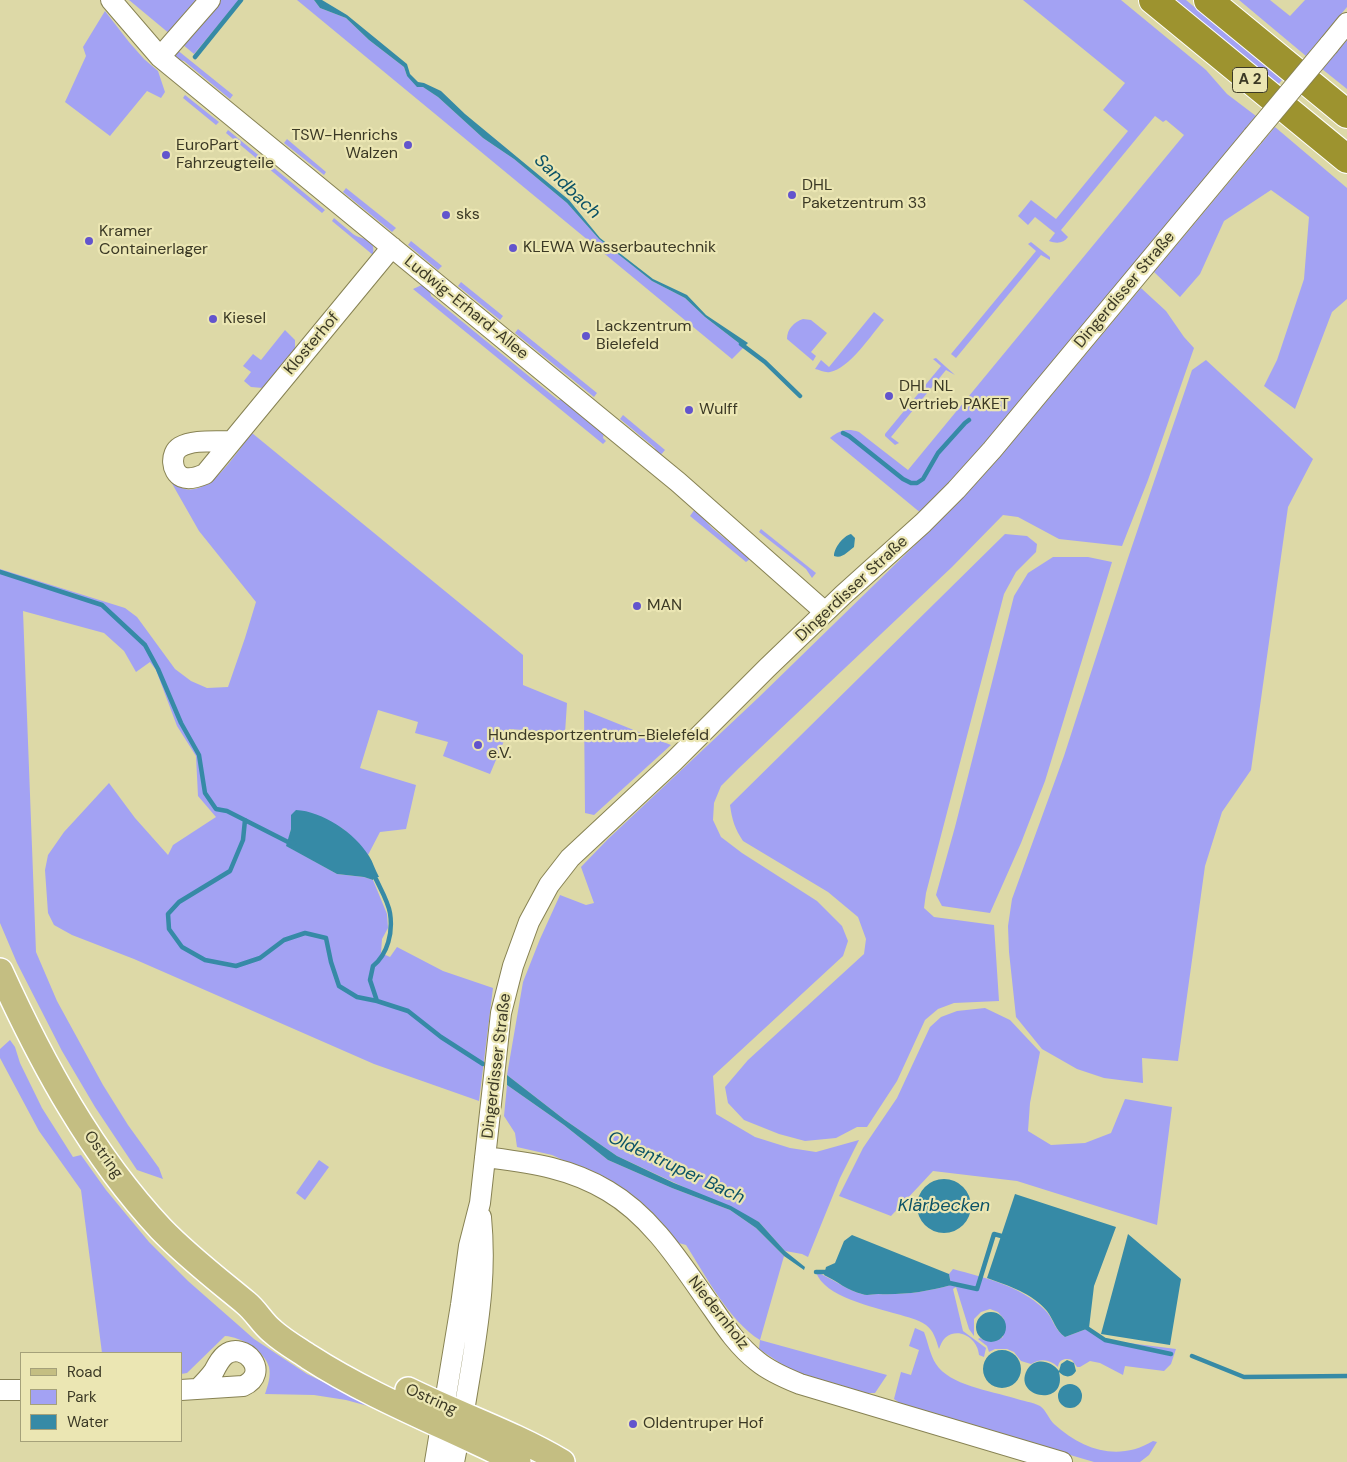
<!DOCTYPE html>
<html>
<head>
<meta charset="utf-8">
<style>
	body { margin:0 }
	#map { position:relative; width:1347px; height:1462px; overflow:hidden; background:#ddd9a7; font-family:"DM Sans",sans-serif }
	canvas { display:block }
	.legend { position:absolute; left:20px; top:1352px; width:162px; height:90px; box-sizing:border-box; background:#ebe6b3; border:1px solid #a5a17a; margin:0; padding:6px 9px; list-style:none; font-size:15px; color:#3b3925 }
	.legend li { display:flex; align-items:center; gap:10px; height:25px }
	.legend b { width:25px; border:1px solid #a5a17a }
</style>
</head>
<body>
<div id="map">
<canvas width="1347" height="1462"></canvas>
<ul class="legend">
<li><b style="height:6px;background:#c4be82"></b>Road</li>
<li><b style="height:14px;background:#a3a2f3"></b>Park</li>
<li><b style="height:14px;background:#368aa6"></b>Water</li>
</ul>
</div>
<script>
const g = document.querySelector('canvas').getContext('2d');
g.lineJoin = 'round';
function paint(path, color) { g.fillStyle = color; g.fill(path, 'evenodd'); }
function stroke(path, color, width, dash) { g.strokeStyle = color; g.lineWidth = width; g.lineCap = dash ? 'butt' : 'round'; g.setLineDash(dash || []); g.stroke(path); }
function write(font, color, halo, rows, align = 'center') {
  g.font = font + ' "DM Sans",sans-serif'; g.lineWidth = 4.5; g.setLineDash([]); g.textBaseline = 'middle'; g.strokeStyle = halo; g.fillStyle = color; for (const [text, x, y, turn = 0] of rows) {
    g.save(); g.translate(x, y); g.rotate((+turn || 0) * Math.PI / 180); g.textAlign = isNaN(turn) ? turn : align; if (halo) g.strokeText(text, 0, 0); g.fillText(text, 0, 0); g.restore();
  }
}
paint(new Path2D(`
	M129,0H239L194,54Z
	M297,0H314L320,8L346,18L369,40L404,67L407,76L438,97L483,138L514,159L567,203L599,239L652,281L685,298L705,317L744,347L732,359Z
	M1023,0H1121L1206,70L1227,94L1256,116L991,442L922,514L830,438C840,430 847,428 859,432L908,470L1184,135L1166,120L1163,122L1155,116L1061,230L1068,237C1064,243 1057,244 1049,241L1055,233L1035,217L1028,225L1018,216L1031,200L1056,219L1128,131L1103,110L1125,83Z
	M1176,0H1186L1282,80L1277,86Z
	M1239,0H1270L1290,16L1305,0H1347V7L1306,56Z
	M105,11L129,42L144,59L158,71L165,92L161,98L147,91L110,136L65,102L86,56L83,47Z
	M1347,40V89L1322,69Z
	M176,49L233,95L230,99L184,61L174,59Z
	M185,95L219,122L216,125L183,98Z
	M1275,127L1347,188V299L1332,312L1295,409L1264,386L1277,360L1304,279L1309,217L1271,190L1224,221L1200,274L1180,297L1154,272Z
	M228,130L325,210L322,213L226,133Z
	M287,139L326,172L324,175L284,143Z
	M346,188L396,228L392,232L343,192Z
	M334,218C340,223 347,229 353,234C363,241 376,236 373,255L332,221Z
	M411,241L442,266L438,270L408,245Z
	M1031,242L1050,257V260L1041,255L956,358L951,354L1036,251L1028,244Z
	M461,282L503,316L500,320L458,286Z
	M424,284L429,288L431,296L558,400L564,399L604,432L603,438L606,441L603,444L413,289Z
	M1141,288L1166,311L1184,337L1194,348L1148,480L1122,546L1059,539L1018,517L1003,515L952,567L739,768L721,786L714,803L713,820L721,837L742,853L817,901L842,926L848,941L843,956L713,1076L716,1114L755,1137L790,1148L816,1152L859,1140L840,1178L808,1257L802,1254L785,1251L759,1222L617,1156L565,1120L507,1075L523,982L540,939L560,895L586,905L594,903L581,867L608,839L758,698L953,508L998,459Z
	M874,312L884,320C872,334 849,369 830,372C825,373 820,370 815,369L821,360L829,367Z
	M803,319L811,320L827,333L811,352L816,356L813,361L787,339C787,329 794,322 803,319Z
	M518,329L597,393L594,397L515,333Z
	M285,330L295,340V351L263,388L251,387L244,381L251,372L243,366L253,354L261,360Z
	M936,358L955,375L946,370L891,437L899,443L895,445L885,436V434L941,366L933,359Z
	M1206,360L1313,459L1288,507L1251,770L1222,812L1205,866L1178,1061L1142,1058L1143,1083L1104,1078L1077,1069L1042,1049L1016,1017L1009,952L1008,926L1012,899L1064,756L1128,558L1192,370Z
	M623,415L665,450L659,457L657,455L655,448L620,419Z
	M252,433L523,655V685L567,703L565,733L509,729L490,774L443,756L448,742L415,733L418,722L378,710L360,768L416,785L406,829L380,832L368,855L342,828L291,815V829L287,846L337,874L364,877L373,880L387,914L388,928L382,939L381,953L390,957L397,947L443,971L493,988L479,1101L374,1064L134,959L72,935L54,925L48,913L45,870L48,855L64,832L109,783L135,818L168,855L173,845L216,817L198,796L196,756L177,726L156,670L150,662L136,672L124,651L104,633L23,611L36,952L57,1001L103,1085L128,1125L159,1168L163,1179L137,1170L95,1107L62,1051L17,963L0,923V569L125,608L137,617L175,669L191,681L207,688L228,687L245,638L256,602L199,531L170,480C202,512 234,455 252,433Z
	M695,509L712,528L750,559L746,562L690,516Z
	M761,529L816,573L812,578L806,569L759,532Z
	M1005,534L1027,536L1037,544L1036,552L1016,572L1004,594L926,893L924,908L934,917L994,925L999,1001L954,1003L938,1009L925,1020L897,1081L867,1127H857L836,1138L805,1141L779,1134L744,1120L728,1103L725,1087L748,1060L864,954L866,939L858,917L828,892L743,841C735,829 732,820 730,805Z
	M1053,557H1088L1112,562L1045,781L1021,843L990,913L942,906L936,895L955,827L1014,596L1028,573Z
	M584,710L671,745L594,815L585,813Z
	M985,1008L1010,1020L1040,1052L1030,1103L1028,1131L1051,1145L1085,1143L1111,1133L1125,1099L1172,1107L1157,1225L1017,1181L933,1171L891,1216L839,1196L863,1148L897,1098L930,1027L941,1017L957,1011Z
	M10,1040L15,1047L20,1063L42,1108L73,1157L81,1155L106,1190L149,1242L188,1281L237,1324L254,1339L307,1374L379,1409L346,1400L314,1395L265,1394C268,1385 271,1376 269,1367C264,1350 241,1337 225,1336L187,1373L181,1374V1353H102L81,1190L39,1131L0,1058V1049Z
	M507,1085L564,1125L608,1160L672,1188L730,1210L756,1228L784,1256L760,1340L887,1375L875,1393H857L795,1373L759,1349L760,1340C729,1321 706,1276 686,1245L675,1242L593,1174L552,1155L517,1147L515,1133L504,1116Z
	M319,1160L329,1167L305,1200L296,1193Z
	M953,1269C985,1278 1019,1285 1044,1309C1053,1317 1054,1330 1065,1337L1089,1328L1105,1340L1176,1349L1171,1364L1164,1371L1125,1366L1123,1375L1100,1363L1090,1361L1080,1367H1077L1072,1360C1066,1358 1059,1359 1058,1367C1050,1359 1040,1358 1031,1364L1021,1361L1014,1352L1007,1349H995L989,1352L987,1346L978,1339L980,1338C988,1343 996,1342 1003,1337L1004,1319L998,1312L990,1309L981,1312L974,1319V1336L969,1329L956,1287L953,1289L963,1331L986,1348L984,1357L979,1355C978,1339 959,1326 945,1338C942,1341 940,1346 939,1349C936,1340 934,1331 926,1325C918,1319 907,1317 897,1314C874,1307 824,1297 816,1272C832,1278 846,1290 862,1294C867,1296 872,1294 877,1294C903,1295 926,1292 951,1285L949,1274Z
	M915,1328L924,1332C928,1342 930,1355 936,1364C949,1385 991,1391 1014,1398C1022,1401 1033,1402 1040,1406C1046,1410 1049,1419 1054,1424C1083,1450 1118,1462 1153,1441L1157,1442L1149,1455L1140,1462H1094L904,1406L894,1399L901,1372L911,1375L919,1350L909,1346Z`), '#a3a2f3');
paint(new Path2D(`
	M314,0H322L347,15L407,64L410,74L418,82L424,83L441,91L465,114L569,200L600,238L653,279L687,295L706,315L748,343L744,347L705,317L685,298L652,281L599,239L567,203L514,159L483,138L438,97L423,87H417L407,76L404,67L369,40L346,18L320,8Z
	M851,534L855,538L854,547C848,551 843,559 834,556C834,548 843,536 851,534Z
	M296,810C322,811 355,833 369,856C373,862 375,870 379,877H375L373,880L364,877L337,874L286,846L291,829V815Z
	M507,1075L565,1120L617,1156L674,1183L731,1206L759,1222L785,1251L805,1267L804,1270L784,1256L756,1228L730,1210L672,1188L608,1160L564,1125L507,1085Z
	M917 1206a27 27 0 1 1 54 0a27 27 0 1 1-54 0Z
	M1015,1194L1116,1227L1094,1286L1089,1328L1065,1337C1055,1330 1054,1320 1047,1311C1032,1293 1009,1286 987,1278Z
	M1128,1234L1181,1279L1170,1345L1101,1334Z
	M852,1235L949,1274L951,1285C926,1292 903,1295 878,1294C872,1294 867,1296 862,1294C848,1291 837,1281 824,1275L826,1267L835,1263L844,1241Z
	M976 1327a15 15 0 1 1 30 0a15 15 0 1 1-30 0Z
	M983 1369a19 19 0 1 1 38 0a19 19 0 1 1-38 0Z
	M1067,1360L1074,1363L1076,1371C1071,1379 1064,1377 1059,1372C1068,1408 1012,1398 1027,1370C1034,1357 1051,1360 1059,1371L1061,1364Z
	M1058 1396a12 12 0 1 1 24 0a12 12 0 1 1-24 0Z`), '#368aa6');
stroke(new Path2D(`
	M195,57L241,0
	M741,344L765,362L800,396
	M843,433L849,436L903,479L911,483H917L923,479L938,453L965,423L969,420
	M0,572L102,605L145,645L158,669L181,723L199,755L205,793L216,809L227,811L288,842L294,843
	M245,820L243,840L230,871L179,902L168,914L169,929L182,947L205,960L236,966L260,958L284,940L305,933L326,938L331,962L339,986L357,997L377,1001
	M372,873L375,877C380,888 388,901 390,913C393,932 388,954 373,966L370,980L377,1001L408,1011L441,1037L483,1064
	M816,1272H830
	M945,1282L977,1289L994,1234L1005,1237
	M1084,1326L1105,1340L1171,1354
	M1192,1356L1244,1377L1347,1376`), '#368aa6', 4.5);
const minor = new Path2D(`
	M111,0L160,57L678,482L825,612
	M1329,45L1347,23
	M160,57L210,0
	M232,441C216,442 194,439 180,447C170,453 171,472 182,477C189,480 198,477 205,474L392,247
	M485,1157C530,1163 568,1167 608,1191C654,1218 683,1267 713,1309C726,1328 739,1347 757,1361C769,1371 785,1378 800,1384L1062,1462
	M0,1390H21
	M181,1390L243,1386C272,1373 244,1340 225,1355C220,1359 217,1365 214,1371C209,1378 204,1383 198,1389
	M435,1462L461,1305L469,1246L480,1203L501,1013L513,966L529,922L549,885L570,858L673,762L767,668L843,595L923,523L956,490L992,450L1253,136
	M454,1462C461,1429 467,1396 472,1363C480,1312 486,1269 481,1217`);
const major = new Path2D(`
	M0,971C42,1063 91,1154 161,1229C187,1256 217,1279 246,1303C256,1311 262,1323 272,1331C283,1341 297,1349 309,1357C374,1399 449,1427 518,1462
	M408,1390C459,1415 513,1433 562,1462`);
const highway = new Path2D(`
	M1153,0L1347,159
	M1208,0L1347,114`);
stroke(minor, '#878253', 22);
stroke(major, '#fff', 28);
stroke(highway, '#fff', 30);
stroke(minor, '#fff', 20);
stroke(major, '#c4be82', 25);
stroke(highway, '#9d932f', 28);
const minorBridge = new Path2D(`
	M1253,136L1329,45`);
stroke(minorBridge, '#878253', 22, []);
stroke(minorBridge, '#fff', 20);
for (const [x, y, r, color] of [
	[408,145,5,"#6254cd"],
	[166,155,5,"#6254cd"],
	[792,195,5,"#6254cd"],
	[446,215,5,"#6254cd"],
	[89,241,5,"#6254cd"],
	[513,248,5,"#6254cd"],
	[213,319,5,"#6254cd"],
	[586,336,5,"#6254cd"],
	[889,396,5,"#6254cd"],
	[689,410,5,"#6254cd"],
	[637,606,5,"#6254cd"],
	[478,745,5,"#6254cd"],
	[633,1424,5,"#6254cd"]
]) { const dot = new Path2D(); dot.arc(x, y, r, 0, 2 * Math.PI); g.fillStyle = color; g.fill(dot); stroke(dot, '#ebe6b3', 2); }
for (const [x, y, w] of [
	[1250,80,35]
]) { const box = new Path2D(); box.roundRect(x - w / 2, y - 12.5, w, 25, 4); g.fillStyle = '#ebe6b3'; g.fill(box); stroke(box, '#3b3925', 1); }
write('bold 15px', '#3b3925', null, [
	["A 2",1250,80]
]);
write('16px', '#3b3925', '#ebe6b3', [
	["TSW-Henrichs",398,136,"right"],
	["Walzen",398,154,"right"],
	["EuroPart",176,146],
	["Fahrzeugteile",176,164],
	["DHL",802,186],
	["Paketzentrum 33",802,204],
	["sks",456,215],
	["Kramer",99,232],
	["Containerlager",99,250],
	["KLEWA Wasserbautechnik",523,248],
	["Kiesel",223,319],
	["Lackzentrum",596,327],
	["Bielefeld",596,345],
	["DHL NL",899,387],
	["Vertrieb PAKET",899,405],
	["Wulff",699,410],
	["MAN",647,606],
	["Hundesportzentrum-Bielefeld",488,736],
	["e.V.",488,754],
	["Oldentruper Hof",643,1424]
], 'left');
write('16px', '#3b3925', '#ebe6b3', [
	["Dingerdisser Straße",1125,290,-50],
	["Ludwig-Erhard-Allee",466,308,39],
	["Klosterhof",312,344,-50],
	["Dingerdisser Straße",852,589,-43],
	["Dingerdisser Straße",497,1066,-83],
	["Ostring",103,1155,54],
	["Niedernholz",718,1313,52],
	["Ostring",431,1400,24]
]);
write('italic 18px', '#0b5266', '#ebe6b3', [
	["Sandbach",567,187,44],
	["Oldentruper Bach",676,1168,25],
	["Klärbecken",944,1206]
]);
</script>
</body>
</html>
